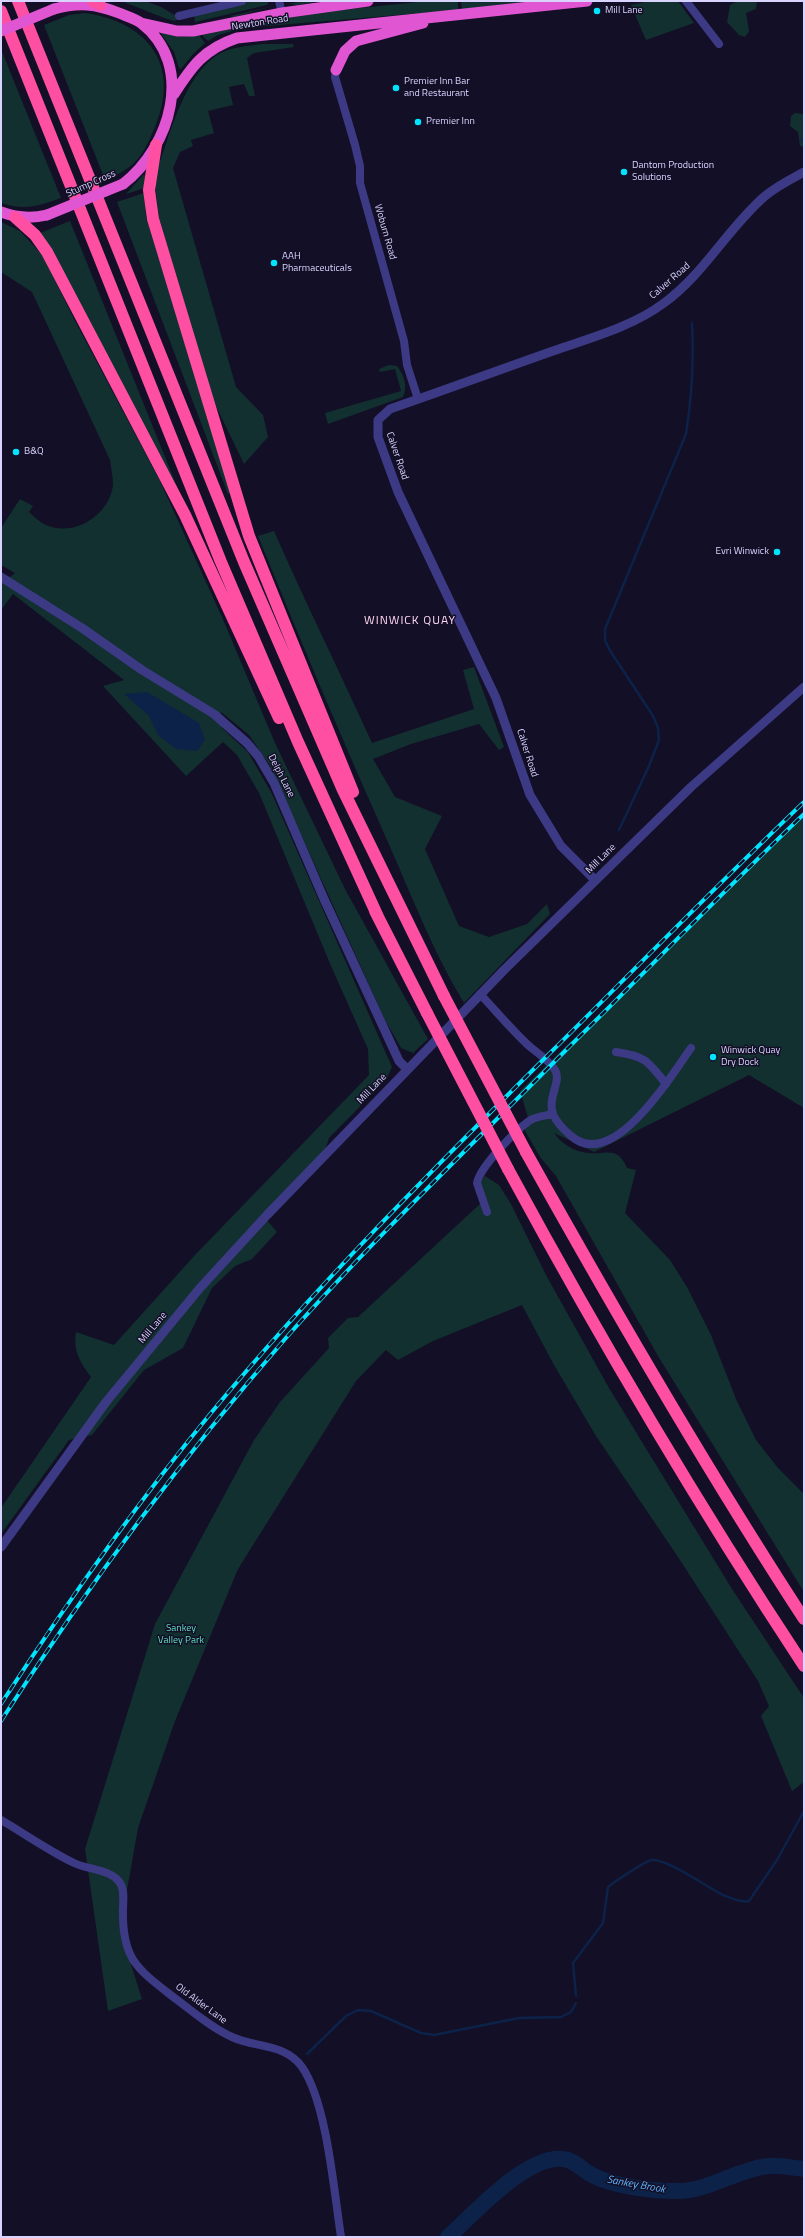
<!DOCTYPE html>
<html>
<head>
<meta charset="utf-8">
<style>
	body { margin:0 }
	#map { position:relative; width:805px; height:2238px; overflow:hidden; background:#130f26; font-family:"Titillium Web",sans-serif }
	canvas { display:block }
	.frame { position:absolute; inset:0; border:2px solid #d9d4ff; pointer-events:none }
</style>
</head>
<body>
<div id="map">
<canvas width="805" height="2238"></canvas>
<div class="frame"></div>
</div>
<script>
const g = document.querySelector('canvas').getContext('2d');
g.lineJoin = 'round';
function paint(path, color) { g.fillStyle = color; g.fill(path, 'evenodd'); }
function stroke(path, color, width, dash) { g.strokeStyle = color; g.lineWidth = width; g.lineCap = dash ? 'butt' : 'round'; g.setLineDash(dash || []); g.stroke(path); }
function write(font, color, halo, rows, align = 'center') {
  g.font = font + ' "Titillium Web",sans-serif'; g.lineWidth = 3; g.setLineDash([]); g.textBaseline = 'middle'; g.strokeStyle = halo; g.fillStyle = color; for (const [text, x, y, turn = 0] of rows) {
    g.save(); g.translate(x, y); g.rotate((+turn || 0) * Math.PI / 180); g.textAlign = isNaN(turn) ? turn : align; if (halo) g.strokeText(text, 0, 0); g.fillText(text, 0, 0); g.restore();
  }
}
paint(new Path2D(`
	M121,1H145L161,7L178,17L175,21L167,19Z
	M251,1H269L267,5L195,22L194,16Z
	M302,1H321L297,5L289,4Z
	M427,1H458V10L243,28L218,35L208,41L202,35L303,14Z
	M461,1H543L462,10Z
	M650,1H678L694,23L646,40L631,5Z
	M738,1H757L756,9L746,13L749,31L745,37L739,35L727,22L730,5Z
	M270,7L234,17L230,16Z
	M85,13C149,22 181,66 155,127C142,158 136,167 105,180L44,25L69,15Z
	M160,32L180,37L199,35L205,43L193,54L181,69L179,68L174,52Z
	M262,44H293L294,47L254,53L247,58L255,96H249L244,84L229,87L233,105L208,111L214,133L191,140L193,146L180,152L173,168L236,387L263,415L268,437L244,464L214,402L159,218L155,185L157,170C170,134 184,77 217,55C230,47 248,46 262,44Z
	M1,49L61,198C40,206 23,211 1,203Z
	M795,113L804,114V147L800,146L798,132L790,126L791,116Z
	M143,175H145V188L126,194Z
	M144,193L146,217L231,493L228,494L117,202Z
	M70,221L184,504L40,233Z
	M1,222L20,231L43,256L74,319L159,479L222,617L275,743L345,889L428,1039L413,1053L401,1048L385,1020L269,764L249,735L221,712L222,728L248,752L272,794L392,1067L386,1080L329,1138L320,1166L266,1219L277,1232L252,1259L235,1266L212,1288L183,1348L144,1370L92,1435L69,1440L1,1534V1508L91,1377C80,1362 73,1351 76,1332L114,1345L195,1255L369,1075L368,1049L331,966L259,793L237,755L223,742L186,776L103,686L124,680L13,594L1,610V584L15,573L1,565V528L20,499L33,506L29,512C35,518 43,525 52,527C79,535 111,512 113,484C113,477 111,468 110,460L32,292L1,272Z
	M389,365L397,366C404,375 408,386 403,397L328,424L325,413L401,391L395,369L380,372L379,369Z
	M274,531C305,602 340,672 372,743L474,709L463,670L474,667L504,747L499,750L479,724L411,744L373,759L395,797L442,816L425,849L459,926L489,937L527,924L547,904L550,914L464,1003C434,954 413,899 390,847C344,744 300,640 258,536Z
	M804,815V1108L749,1075L594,1152L554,1133C562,1144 575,1152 588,1153C606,1155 617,1145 627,1168L636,1170L625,1213L670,1260L687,1287L711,1335L736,1399L756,1440L778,1468L804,1494V1592L658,1356L556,1176L540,1157L525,1131V1127L529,1121L520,1091Z
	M485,1176L499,1185L511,1204L546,1275L609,1388L732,1589L804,1698V1782L792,1791L761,1716L769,1706L758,1681L678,1557L596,1436L554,1365L522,1305L433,1341L398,1360L386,1350L356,1381L238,1569L175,1721L138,1828L120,1930L142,1999L108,2011L85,1849L155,1624L254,1440L280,1402L329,1348L328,1338L348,1318L358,1317L481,1203L475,1191Z`), '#12302f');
paint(new Path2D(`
	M147,692L199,723L205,740L197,751L176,749L158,735L149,716L124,694Z`), '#0c2248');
stroke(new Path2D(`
	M802,140H804
	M619,830L649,766L659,740L658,728L653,716L609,649L605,640V629L686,434C692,396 694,360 692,323
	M576,1996L573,1963L603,1923L608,1887C614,1882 647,1860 652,1860C666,1858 707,1887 723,1895C730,1898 741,1903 749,1901L777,1860L804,1811
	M307,2054L346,2016L358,2010L371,2011L421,2033L434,2035L519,2018L561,2017L571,2012L576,2003`), '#0c2248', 2.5);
stroke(new Path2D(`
	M448,2237C474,2214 526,2155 563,2159C575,2160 582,2170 592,2175C612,2186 652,2191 675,2191C708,2192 735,2170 768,2166C779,2165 793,2168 804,2169`), '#0c2248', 16);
stroke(new Path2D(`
	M279,1L282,13
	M686,1L719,44
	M179,16L242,1
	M336,70L335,77L355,145L360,166V183L404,341L407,365L418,399
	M480,994C496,1011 511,1029 528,1045C537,1053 549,1060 555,1070C562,1081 547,1098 553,1114C556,1121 564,1130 570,1135C612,1174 670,1077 691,1048
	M616,1052C645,1056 648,1061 666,1084
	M487,1212L477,1183C480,1167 515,1131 529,1121C536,1116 545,1116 553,1114
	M1,1820C25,1834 49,1851 74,1863C88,1870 111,1869 120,1883C125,1890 123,1902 123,1910C122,1958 136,1968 172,1996C191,2010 210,2027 232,2037C255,2048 285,2043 302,2067C327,2103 334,2192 341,2237`), '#3d3a85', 8);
stroke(new Path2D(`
	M1,577L82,628L142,670L214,714L247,743L258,756L274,783L324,899L399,1061L407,1069
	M595,880L561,846L530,795L496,698L398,492L378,437V420L390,409C445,390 499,370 553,351C590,338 632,327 664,303C704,274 728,228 765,196C777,186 791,179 804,172
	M1,1547L106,1402L200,1288L267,1215L505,969L691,787L804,687`), '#3d3a85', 9);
stroke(new Path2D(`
	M54,9C79,2 96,4 119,13C126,16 136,19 141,23C196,65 170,148 123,184
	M141,23L177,31H193L282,13L368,1
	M336,70L345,51L356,41L423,23
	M174,94C192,66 204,49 237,38L587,1
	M1,212C17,218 31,219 47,215`), '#e055d1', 11);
stroke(new Path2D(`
	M18,1L244,562L343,790L444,996
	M93,1L100,5
	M1,11L221,562L298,742L379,919
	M156,145L149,190L153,219L249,536L353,792
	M15,217L35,235L47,252L185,515L279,718
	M375,911L427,1013
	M526,1152C614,1310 705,1467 804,1619
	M508,1169C600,1339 698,1505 804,1666`), '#ff4fa3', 12);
const rail = new Path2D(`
	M1,1704C66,1604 135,1505 211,1413C316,1286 432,1170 549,1054C634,970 718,884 804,802
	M1,1721C87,1587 181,1459 285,1339C375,1237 474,1143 570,1046C648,969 725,890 804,814`);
stroke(rail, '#00e5ff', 4);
stroke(rail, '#130f26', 2.5, [8]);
stroke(new Path2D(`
	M1,31L54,9
	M47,215L123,184`), '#e055d1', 11);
stroke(new Path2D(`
	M444,996L526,1152
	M427,1013L508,1169`), '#ff4fa3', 12);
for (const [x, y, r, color] of [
	[597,11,4,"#00e5ff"],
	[396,88,4,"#00e5ff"],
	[418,122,4,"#00e5ff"],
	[624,172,4,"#00e5ff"],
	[274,263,4,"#00e5ff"],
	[16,452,4,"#00e5ff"],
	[777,552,4,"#00e5ff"],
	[713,1057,4,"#00e5ff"]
]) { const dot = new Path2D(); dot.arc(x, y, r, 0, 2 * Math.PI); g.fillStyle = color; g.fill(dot); stroke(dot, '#130f26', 1.5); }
write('10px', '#d9d4ff', '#130f26', [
	["Mill Lane",605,11],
	["Premier Inn Bar",404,82],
	["and Restaurant",404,94],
	["Premier Inn",426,122],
	["Dantom Production",632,166],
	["Solutions",632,178],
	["AAH",282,257],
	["Pharmaceuticals",282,269],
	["B&Q",24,452],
	["Evri Winwick",769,552,"right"],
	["Winwick Quay",721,1051],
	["Dry Dock",721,1063]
], 'left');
write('10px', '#d9d4ff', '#130f26', [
	["Newton Road",260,23,-9],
	["Stump Cross",91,184,-24],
	["Woburn Road",385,232,74],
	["Calver Road",670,281,-41],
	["Calver Road",397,456,71],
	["Calver Road",527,753,72],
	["Delph Lane",281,776,63],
	["Mill Lane",601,859,-45],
	["Mill Lane",372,1089,-46],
	["Mill Lane",153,1328,-50],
	["Old Alder Lane",201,2004,36]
]);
write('10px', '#5fe0c0', '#130f26', [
	["Sankey",181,1629],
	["Valley Park",181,1641]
]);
write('italic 11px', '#62b6ff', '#130f26', [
	["Sankey Brook",636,2185,10]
]);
g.letterSpacing = '1px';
write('12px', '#ffd6f0', '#130f26', [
	["WINWICK QUAY",410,621]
]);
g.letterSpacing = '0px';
</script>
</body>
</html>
